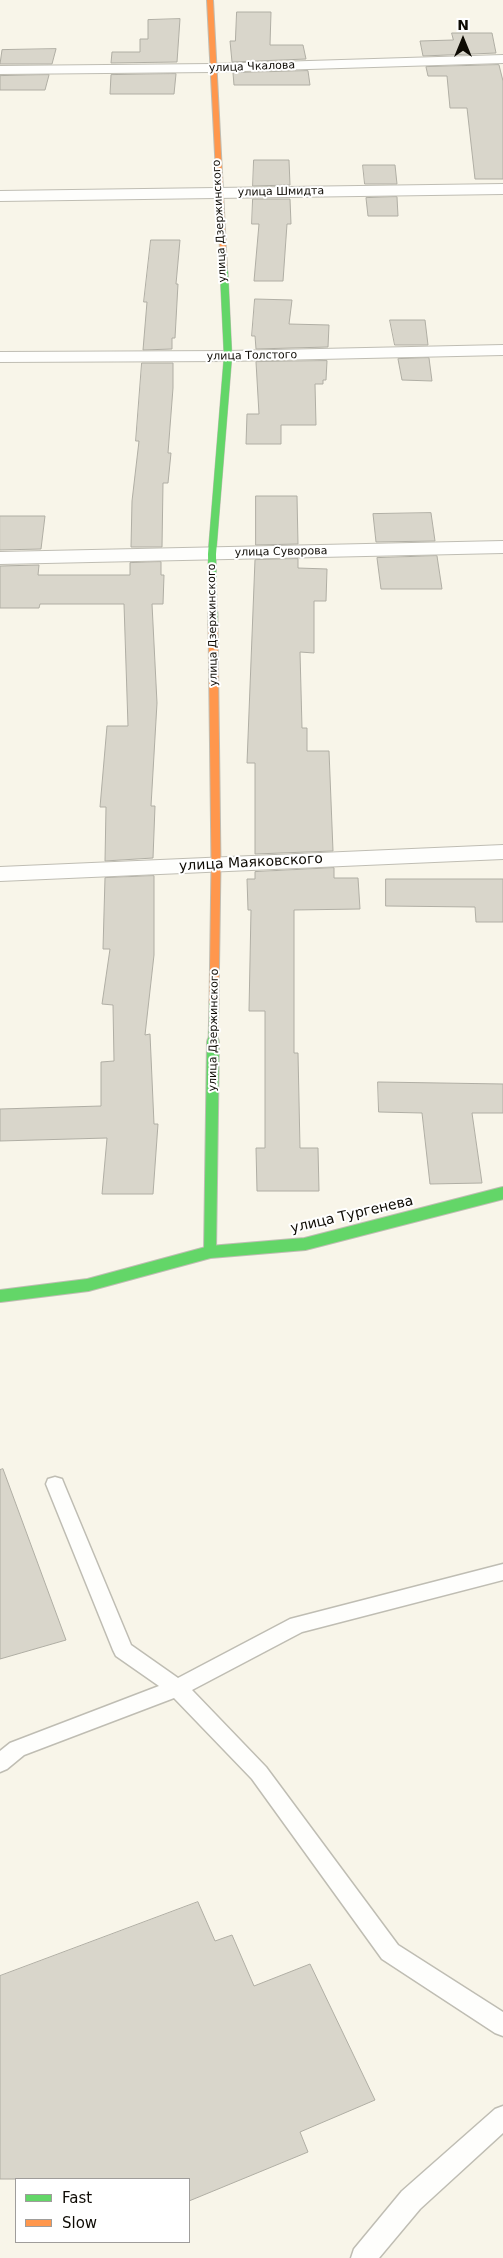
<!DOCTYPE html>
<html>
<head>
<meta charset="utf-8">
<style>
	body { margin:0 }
	#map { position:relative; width:503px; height:2258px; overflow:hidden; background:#f8f5e9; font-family:"DejaVu Sans",sans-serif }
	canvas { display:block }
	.legend { position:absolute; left:15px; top:2178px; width:175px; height:65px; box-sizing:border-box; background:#fff; border:1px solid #9f9d9b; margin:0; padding:6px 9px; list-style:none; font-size:15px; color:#0e0b04 }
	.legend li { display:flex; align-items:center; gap:10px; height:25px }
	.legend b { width:25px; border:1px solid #9f9d9b }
	.north { position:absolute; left:438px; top:15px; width:50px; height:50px; -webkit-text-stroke:4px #fff; paint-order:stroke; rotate:0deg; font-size:14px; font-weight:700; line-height:20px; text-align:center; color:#0e0b04 }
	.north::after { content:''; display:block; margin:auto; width:18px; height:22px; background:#0e0b04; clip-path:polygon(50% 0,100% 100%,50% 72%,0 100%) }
</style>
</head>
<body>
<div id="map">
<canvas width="503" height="2258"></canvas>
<ul class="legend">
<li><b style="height:6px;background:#63d668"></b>Fast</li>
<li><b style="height:6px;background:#ff974d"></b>Slow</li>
</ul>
<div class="north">N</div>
</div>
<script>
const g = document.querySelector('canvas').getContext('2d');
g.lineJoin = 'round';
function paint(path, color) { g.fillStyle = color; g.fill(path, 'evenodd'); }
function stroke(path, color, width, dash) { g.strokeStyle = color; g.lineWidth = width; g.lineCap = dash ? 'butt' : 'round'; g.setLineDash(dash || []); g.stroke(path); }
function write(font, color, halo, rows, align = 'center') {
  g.font = font + ' "DejaVu Sans",sans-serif'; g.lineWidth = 4; g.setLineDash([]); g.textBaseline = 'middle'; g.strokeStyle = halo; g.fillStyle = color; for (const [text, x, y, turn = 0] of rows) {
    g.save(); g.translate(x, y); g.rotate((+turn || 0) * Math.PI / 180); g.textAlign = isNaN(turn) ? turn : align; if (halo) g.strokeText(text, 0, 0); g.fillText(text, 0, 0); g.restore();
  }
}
const building = new Path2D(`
	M237,12H271L270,45H303L306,59L232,62L230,41H235Z
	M180,19L177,62L111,63L112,52H140V39H148V20Z
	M452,33H492L496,53L423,56L420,41L453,40Z
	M56,49L52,64H0L2,50Z
	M499,65L503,81V179H475L467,108H450L447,76H428L426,67Z
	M308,71L310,85H234L233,73Z
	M176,74L174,94H110L111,75Z
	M49,75L45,90H0V76Z
	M254,160H289L290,185L253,186Z
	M363,165H395L397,184H365Z
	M397,197L398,216H368L366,198Z
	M253,199H290L291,224H287L283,281H254L259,224H252Z
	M151,240H180L176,284H178L175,338H172V349L143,350L147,302H144Z
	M255,299L292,300L289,324L329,325L328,347L256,349L255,336H252Z
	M390,320H425L428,345H395Z
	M429,358L432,381L402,380L398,359Z
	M327,361L326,380H323V384H315L316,425H281V444H246L247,414H259L256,362Z
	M142,363H173V388L168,453H171L168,483H163L162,547H131L132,501L139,441H136Z
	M256,496H297L298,544L256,545Z
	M431,513L435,541L376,542L373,514Z
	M0,516H45L41,549L0,550Z
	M437,556L442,589H381L377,558Z
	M298,559V568L327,569L326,601H314V653L300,652L302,728H307V751H329L333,851L255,854V763H247L255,560Z
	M161,562V575H164L163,604H152L157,703L151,806H155L153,858L105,861L106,807H100L107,726H128L124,604H40L39,608H0V566L39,565L38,575H130V563Z
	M334,868V878H358L360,909L294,910V1053H298L300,1148H318L319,1191H257L256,1148H265V1011H249L251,910H248L247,879H255V872Z
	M154,876V955L145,1035L150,1034L154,1124H158L153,1194H102L107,1138L0,1141V1109L101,1106V1062L114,1061L113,1005L102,1004L110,949H103L105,878Z
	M386,879H503V922H476L475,907L386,906Z
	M378,1082L503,1084V1113H472L482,1183L430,1184L422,1113L379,1112Z
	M3,1469L66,1640L0,1659V1470Z
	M198,1902L215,1941L232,1935L254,1986L310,1964L375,2100L300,2132L308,2152L189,2201V2179H0V1976Z`);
paint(building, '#d9d6cb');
stroke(building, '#b0aea4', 1);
const lane = new Path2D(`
	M55,1477L62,1479L64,1484L131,1645L178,1678L290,1619L503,1564V1580L302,1632L192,1690L266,1767L398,1945L503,2012V2036L495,2033L382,1959L252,1779L174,1698L24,1755L7,1769L0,1772V1751L10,1743L159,1686L116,1656L113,1650L46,1484L48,1479Z
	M503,2106V2133L420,2209L379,2258H351L354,2249L402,2191L495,2109Z`);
const street = new Path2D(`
	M503,55V63L212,72L0,74V66L212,64Z
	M503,184V194L0,201V191Z
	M503,345V355L228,361L0,362V352L228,351Z
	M503,541V553L0,564V552Z
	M503,845V859L0,881V867Z`);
const fastFar3 = new Path2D(`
	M224,269V273`);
const fastFar2 = new Path2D(`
	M213,615L212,554L228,356L224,272`);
const fastFar1 = new Path2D(`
	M213,613V624
	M213,1044L214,1002`);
const fast = new Path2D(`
	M210,1252L213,1042
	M0,1296L88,1285L210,1252L305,1244L503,1193`);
const slowFar1 = new Path2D(`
	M210,0L224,269`);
const slow = new Path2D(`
	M213,624L216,864L214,1002`);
stroke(lane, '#bfbdb3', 3);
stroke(street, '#bfbdb3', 2);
stroke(fastFar3, '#bfbdb3', 8);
stroke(fastFar2, '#bfbdb3', 9);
stroke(fastFar1, '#bfbdb3', 11);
stroke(fast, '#bfbdb3', 14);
stroke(slowFar1, '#bfbdb3', 8);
stroke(slow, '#bfbdb3', 11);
paint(lane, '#fefefc');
paint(street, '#fefefc');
stroke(fastFar3, '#63d668', 6);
stroke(fastFar2, '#63d668', 8);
stroke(fastFar1, '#63d668', 9);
stroke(fast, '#63d668', 12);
stroke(slowFar1, '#ff974d', 6);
stroke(slow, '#ff974d', 9);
write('11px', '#0e0b04', '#fff', [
	["улица Чкалова",252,67,-2],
	["улица Шмидта",281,192,-1],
	["улица Дзержинского",220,221,-93],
	["улица Толстого",252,356,-1],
	["улица Суворова",281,552,-1],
	["улица Дзержинского",213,625,-91],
	["улица Дзержинского",214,1030,-89]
]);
write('14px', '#0e0b04', '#fff', [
	["улица Маяковского",251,863,-3],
	["улица Тургенева",352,1215,-13]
]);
</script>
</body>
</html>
